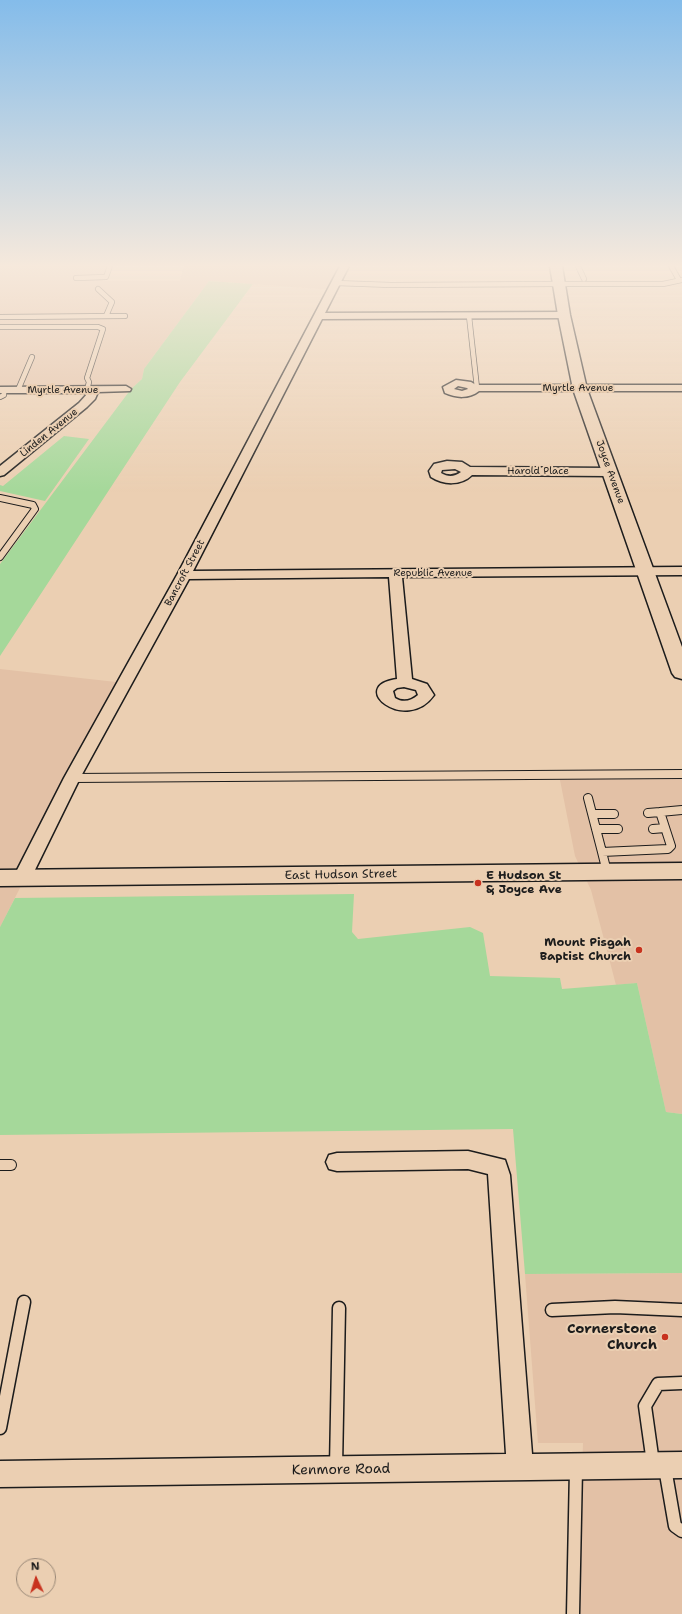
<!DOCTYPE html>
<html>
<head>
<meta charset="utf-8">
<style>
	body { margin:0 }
	#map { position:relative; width:682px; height:1614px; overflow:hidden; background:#ebcfb2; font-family:"Shantell Sans",sans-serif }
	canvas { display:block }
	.north { position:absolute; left:16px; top:1558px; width:40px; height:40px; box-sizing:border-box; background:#ebcfb2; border:1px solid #988776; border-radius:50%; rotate:356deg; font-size:11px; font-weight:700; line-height:16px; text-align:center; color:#1c1c1c }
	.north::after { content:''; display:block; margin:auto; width:14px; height:18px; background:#c8321e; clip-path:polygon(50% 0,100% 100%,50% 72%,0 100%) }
</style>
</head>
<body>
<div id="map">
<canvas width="682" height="1614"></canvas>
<div class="north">N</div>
</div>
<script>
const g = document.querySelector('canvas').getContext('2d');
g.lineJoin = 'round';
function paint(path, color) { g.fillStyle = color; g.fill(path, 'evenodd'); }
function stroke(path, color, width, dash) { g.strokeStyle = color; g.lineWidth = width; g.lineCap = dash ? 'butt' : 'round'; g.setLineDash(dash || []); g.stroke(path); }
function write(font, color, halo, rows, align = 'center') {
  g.font = font + ' "Shantell Sans",sans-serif'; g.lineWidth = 4; g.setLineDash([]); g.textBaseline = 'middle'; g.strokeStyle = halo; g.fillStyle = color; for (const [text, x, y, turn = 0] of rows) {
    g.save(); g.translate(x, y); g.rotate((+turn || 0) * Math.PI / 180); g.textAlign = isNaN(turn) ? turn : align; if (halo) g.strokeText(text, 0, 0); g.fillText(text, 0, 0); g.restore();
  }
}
paint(new Path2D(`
	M0,266H108L103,281H180L184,266H343L333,290L209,281L144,369L142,379L131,389L7,390L0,395Z
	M0,669L125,683L0,927Z
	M682,769V1114L666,1112L637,983L616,985L591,890L575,856L558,770Z
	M682,1273V1614H578L583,1443H538L525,1274Z`), '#e3c1a6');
paint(new Path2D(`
	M209,281L253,284L180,382L0,656V564L131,389L142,379L144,369Z
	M64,436L89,439L45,501L0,491V485L3,486Z
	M354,894L352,932L358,939L470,927L483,933L490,976L560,978L562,989L637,983L666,1112L682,1114V1273L525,1274L513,1129L0,1135V927L15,898Z`), '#a5d89a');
const laneFar4 = new Path2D(`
	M578,266L584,279
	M671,266L679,280
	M76,278L106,277L110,266
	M336,283L391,285L559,284
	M559,284H663L682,280
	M98,289L112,302L106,316
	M469,316L477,388
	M0,317L125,316
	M0,327H98L103,329L87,378L89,382L87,390
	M18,390L32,357
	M0,397L4,395V390`);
const laneFar3 = new Path2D(`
	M0,498L33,505L35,509L0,557`);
const laneFar2 = new Path2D(`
	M72,778L682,774
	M588,798L602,852
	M648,813L660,812
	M593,814H614
	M596,829H618
	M653,829L665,828
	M607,872L602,852L668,849L671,846L660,812L682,810`);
const laneFar1 = new Path2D(`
	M0,1165H11`);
const lane = new Path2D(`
	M552,1310L615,1307L682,1310
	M0,1428L24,1302
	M653,1463L645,1406L658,1384L682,1383
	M336,1467L339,1308
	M665,1468L675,1526L682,1531
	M573,1614L576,1469`);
const street = new Path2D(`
	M340,266H349L325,313L564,312L569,315L564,318L322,319L193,571L682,567V575L402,577L412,679L427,684L434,695C406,735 346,686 397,679L389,577L189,579L80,778L31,878L28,882L22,884L16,882L13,878L64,778L177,575ZM404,687L416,690L418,695C411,701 403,703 395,698L393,691L397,688Z
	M456,380L471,382L476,385H682V391H479C469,399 456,398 445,393L443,387ZM458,386L467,388L468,389L462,391L454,389Z
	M126,386L131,389L130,391L98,392L95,399L87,407L4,475L0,476V466L79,403L88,393H0V387Z
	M447,461L462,462L470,467L609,468L615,472L609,476L472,475C461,486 443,485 431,477L429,471L434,464ZM455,469L461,472C454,477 448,477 441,473L442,470Z
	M468,1151L505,1160L510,1175L532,1454L682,1452V1478L0,1487V1461L506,1454L488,1174L468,1169L337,1171L329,1169L326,1162L329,1155L337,1153Z`);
const secondary = new Path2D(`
	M550,266H562L570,315L587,389L682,647V679L675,677L672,673L573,389L558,315Z
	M682,863V879L0,886V870Z`);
stroke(laneFar4, '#1c1c1c', 6);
stroke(laneFar3, '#1c1c1c', 8);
stroke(laneFar2, '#1c1c1c', 10);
stroke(laneFar1, '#1c1c1c', 12);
stroke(lane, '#1c1c1c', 15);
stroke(street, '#1c1c1c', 3);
stroke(secondary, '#1c1c1c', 3);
stroke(laneFar4, '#ebcfb2', 4.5);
stroke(laneFar3, '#ebcfb2', 6);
stroke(laneFar2, '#ebcfb2', 8);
stroke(laneFar1, '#ebcfb2', 10);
stroke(lane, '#ebcfb2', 12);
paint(street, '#ebcfb2');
paint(secondary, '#ebcfb2');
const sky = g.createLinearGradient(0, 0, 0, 492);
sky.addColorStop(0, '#84bcea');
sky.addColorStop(0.54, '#f6e9dc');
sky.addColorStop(1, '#f6e9dc00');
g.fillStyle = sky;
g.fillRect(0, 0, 682, 492);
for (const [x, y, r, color] of [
	[478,883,4,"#c8321e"],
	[639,950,4,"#c8321e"],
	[665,1337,4,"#c8321e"]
]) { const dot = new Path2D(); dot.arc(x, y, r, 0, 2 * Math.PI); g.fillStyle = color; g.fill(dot); stroke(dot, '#ebcfb2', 1.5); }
write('10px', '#1c1c1c', '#ebcfb2', [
	["Myrtle Avenue",578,388],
	["Myrtle Avenue",63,390],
	["Linden Avenue",49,433,-39],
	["Harold Place",538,471],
	["Joyce Avenue",610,472,70],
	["Bancroft Street",185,573,-62],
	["Republic Avenue",433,573]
]);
write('12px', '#1c1c1c', '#ebcfb2', [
	["East Hudson Street",341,875,-1]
]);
write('bold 12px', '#1c1c1c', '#ebcfb2', [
	["E Hudson St",486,876],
	["& Joyce Ave",486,890],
	["Mount Pisgah",631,943,"right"],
	["Baptist Church",631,957,"right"]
], 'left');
write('bold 14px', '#1c1c1c', '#ebcfb2', [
	["Cornerstone",657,1329],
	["Church",657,1345]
], 'right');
write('14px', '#1c1c1c', '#ebcfb2', [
	["Kenmore Road",341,1470,-1]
]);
</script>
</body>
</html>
